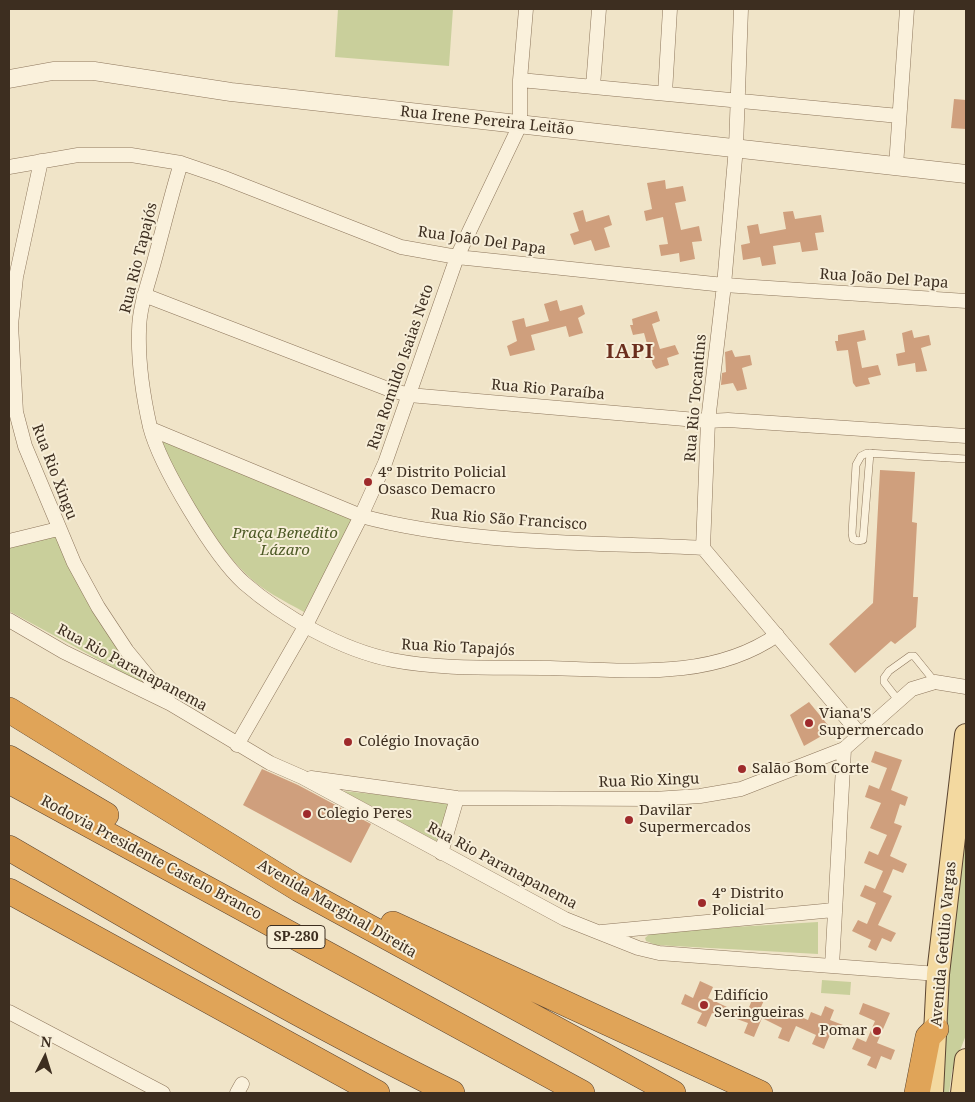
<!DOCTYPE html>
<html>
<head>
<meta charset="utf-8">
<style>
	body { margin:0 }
	#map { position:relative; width:975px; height:1102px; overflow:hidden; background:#f0e4c8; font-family:"Noto Serif",serif }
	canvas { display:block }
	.frame { position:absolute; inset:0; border:10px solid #3d2e20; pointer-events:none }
	.north { position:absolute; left:20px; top:1032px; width:50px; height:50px; -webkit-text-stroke:4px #f7eed8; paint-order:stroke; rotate:5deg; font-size:14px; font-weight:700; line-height:20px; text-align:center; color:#3d2e20 }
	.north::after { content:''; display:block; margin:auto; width:18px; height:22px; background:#3d2e20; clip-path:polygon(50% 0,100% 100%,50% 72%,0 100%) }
</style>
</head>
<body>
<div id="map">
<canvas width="975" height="1102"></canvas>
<div class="frame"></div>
<div class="north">N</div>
</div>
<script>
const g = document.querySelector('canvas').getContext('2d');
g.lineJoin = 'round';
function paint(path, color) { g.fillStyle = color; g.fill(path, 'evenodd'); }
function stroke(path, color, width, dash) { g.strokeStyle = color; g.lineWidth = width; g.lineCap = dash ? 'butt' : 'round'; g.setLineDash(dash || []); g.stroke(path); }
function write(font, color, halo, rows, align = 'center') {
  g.font = font + ' "Noto Serif",serif'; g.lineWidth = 4; g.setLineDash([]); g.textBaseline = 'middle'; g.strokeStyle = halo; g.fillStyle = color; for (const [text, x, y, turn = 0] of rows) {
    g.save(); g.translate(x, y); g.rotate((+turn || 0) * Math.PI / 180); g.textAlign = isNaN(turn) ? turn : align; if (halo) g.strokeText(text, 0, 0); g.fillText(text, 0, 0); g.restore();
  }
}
paint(new Path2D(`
	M338,9H453L449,66L335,57Z
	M156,434L354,518L304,612C284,601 262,590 246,574C208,536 179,483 156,434Z
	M60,534L156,691L9,611V548Z
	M966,771V1035L952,1071L949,1093H939Z
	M343,791L451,802L438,842Z
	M818,922V954L656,945L646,941L645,938L652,932Z
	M822,980L851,982L850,995L821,993Z`), '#c9cf9b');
paint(new Path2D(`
	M954,99L966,100V129L951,128Z
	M665,180L666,189L683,186L686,201L675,203L681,230L699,226L702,241L692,242L695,259L680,262L679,253L661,256L659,245L668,244L663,217L646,221L644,211L652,209L647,183Z
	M583,210L586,222L609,215L612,225L604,228L610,247L595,251L591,240L574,245L570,234L579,231L573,213Z
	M793,211L795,219L821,215L824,232L815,233L818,250L802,252L800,242L773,246L776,264L762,266L760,257L743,260L741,245L750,243L747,226L758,224L760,234L786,229L783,212Z
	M557,300L560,311L582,305L585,314L578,318L583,333L569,337L566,326L531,335L535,350L510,356L507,346L517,341L512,321L524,318L526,327L549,321L544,304Z
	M657,311L660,321L652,324L660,349L675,345L679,354L667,358L669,365L656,369L653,365L644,333L633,335L630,325H633L632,319Z
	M864,330L866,340L857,342L862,368L878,365L881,375L868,378L870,384L856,387L853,383L848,350L837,351L835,341H838V335Z
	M912,330L914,338L929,335L931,345L921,348L927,371L916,372L915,363L898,366L896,354L905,352L902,333Z
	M732,350L735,357L750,355L752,365L742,368L747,389L737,391L733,383L721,385L722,373L726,372L725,352Z
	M880,470L915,472L912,522L917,523L913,597H918L916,627L895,644L891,641L855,673L829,644L873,603Z
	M809,702L832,730L804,746L790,715Z
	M875,751L902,760L891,790L908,797L905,806L900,804L894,823L902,826L890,856L907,864L903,873L893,869L891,874L887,873L891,874L883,892L892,896L878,925L896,933L891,942L882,938L876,951L868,947L871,940L852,931L858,920L867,924L876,903L860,896L865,885L875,889L883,871L864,863L869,851L878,855L887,835L870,828L881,803L865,797L869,785L879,789L887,768L871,762Z
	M262,769L298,785L371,824L351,863L243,805Z
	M700,981L713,987L708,998L727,1007L722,1017L712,1013L706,1027L697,1023L702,1013L681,1004L685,994L693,998Z
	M755,993L765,998L761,1007L785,1016L787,1011L808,1020L811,1012L821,1016L825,1006L834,1010L830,1020L843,1025L840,1034L832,1030L824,1049L812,1044L816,1035L796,1026L789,1042L778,1038L782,1028L762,1018L754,1037L744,1033L748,1023L734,1018L738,1008L747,1012Z
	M863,1003L890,1013L877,1043L895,1050L891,1060L881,1056L876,1069L867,1065L871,1057L852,1049L857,1038L866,1042L875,1021L859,1014Z`), '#cf9f7d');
const service = new Path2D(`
	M870,453L863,540L857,541L853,539L852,533L856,465L861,456L867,453L966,459
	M898,700L884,682V678L889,671L910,656H914L935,682`);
const minor = new Path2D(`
	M741,9L736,147L724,285L708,421L703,548L859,733
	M520,80L899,116
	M593,86L599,9
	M665,93L670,9
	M41,161L16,277L11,325L16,412L25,446L74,563L98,607L127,651L168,701
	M181,163C171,196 163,229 154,262C148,284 139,308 139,331C138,363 143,396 150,427C160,466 214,556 244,583C283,617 342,650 392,660C443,670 498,667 550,668C626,670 711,681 777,635
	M896,166L907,9
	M9,167L78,155H131L181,163L222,177L401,247L457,257L724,285L966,301
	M144,295L388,389L409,395L708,421L728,420L966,436
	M151,429L361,516C469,545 591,542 703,548
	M9,541L58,529
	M9,620L64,652L171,704L270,763L302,777L565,919L638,948L659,953L938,974
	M237,745L306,625L361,516L385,463L457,257L520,125V80L526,9
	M311,778L457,798L654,799L700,796L741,789L844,749L912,689L935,682L966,687
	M441,853L457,798
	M601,932L834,910
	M832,966L844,749
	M9,1012L163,1093
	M237,1093L242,1084`);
const tertiary = new Path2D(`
	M9,79L53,71H94L231,92L966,174`);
const primary = new Path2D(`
	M932,1093L938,974L966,735
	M962,1093L966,1060`);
const motorway = new Path2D(`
	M9,710L299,889L673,1093
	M9,758L106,815
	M9,781L582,1093
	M9,848C155,933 301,1019 452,1093
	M9,891L377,1093
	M393,924L760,1093
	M917,1093L928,1037L936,1029`);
stroke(service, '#8d765c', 8);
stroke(minor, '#8d765c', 15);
stroke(tertiary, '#8d765c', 19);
stroke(primary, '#5b4430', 24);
stroke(motorway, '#5b4430', 26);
stroke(service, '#faf1dc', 7);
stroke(minor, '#faf1dc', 14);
stroke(tertiary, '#faf1dc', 18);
stroke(primary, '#f3d9a0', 22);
stroke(motorway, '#e0a458', 25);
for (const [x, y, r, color] of [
	[368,482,5,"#9e2a2b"],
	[809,723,5,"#9e2a2b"],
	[348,742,5,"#9e2a2b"],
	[742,769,5,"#9e2a2b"],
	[307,814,5,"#9e2a2b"],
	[629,820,5,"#9e2a2b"],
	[702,903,5,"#9e2a2b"],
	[704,1005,5,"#9e2a2b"],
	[877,1031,5,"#9e2a2b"]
]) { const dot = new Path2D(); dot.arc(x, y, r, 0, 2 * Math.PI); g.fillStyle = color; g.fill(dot); stroke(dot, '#f7eed8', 2); }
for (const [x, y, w] of [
	[296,937,58]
]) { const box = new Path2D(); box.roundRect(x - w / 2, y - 11.5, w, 23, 4); g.fillStyle = '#f7eed8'; g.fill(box); stroke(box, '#3d2e20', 1); }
write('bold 14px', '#3d2e20', null, [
	["SP-280",296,937]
]);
write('15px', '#3d2e20', '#f7eed8', [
	["Rua Irene Pereira Leitão",487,121,6],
	["Rua João Del Papa",482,241,8],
	["Rua Rio Tapajós",139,258,-76],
	["Rua João Del Papa",884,279,4],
	["Rua Romildo Isaias Neto",401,367,-71],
	["Rua Rio Paraíba",548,390,5],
	["Rua Rio Tocantins",696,398,-85],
	["Rua Rio Xingu",54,472,69],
	["Rua Rio São Francisco",509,520,4],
	["Rua Rio Tapajós",458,648,3],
	["Rua Rio Paranapanema",132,668,28],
	["Rua Rio Xingu",649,781,-2],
	["Rodovia Presidente Castelo Branco",151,858,28],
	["Rua Rio Paranapanema",502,866,28],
	["Avenida Marginal Direita",337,909,30],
	["Avenida Getúlio Vargas",944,944,-85]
]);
write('15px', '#3d2e20', '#f7eed8', [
	["4º Distrito Policial",378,473],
	["Osasco Demacro",378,490],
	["Viana'S",819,714],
	["Supermercado",819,731],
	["Colégio Inovação",358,742],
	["Salão Bom Corte",752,769],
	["Davilar",639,811],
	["Supermercados",639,828],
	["Colegio Peres",317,814],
	["4º Distrito",712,894],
	["Policial",712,911],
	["Edifício",714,996],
	["Seringueiras",714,1013],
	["Pomar",867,1031,"right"]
], 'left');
write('italic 15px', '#4d5a26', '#f7eed8', [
	["Praça Benedito",285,534],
	["Lázaro",285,551]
]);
g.letterSpacing = '1px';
write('bold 20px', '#6b2e1e', '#f7eed8', [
	["IAPI",630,352]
]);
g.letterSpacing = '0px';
</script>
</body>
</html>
